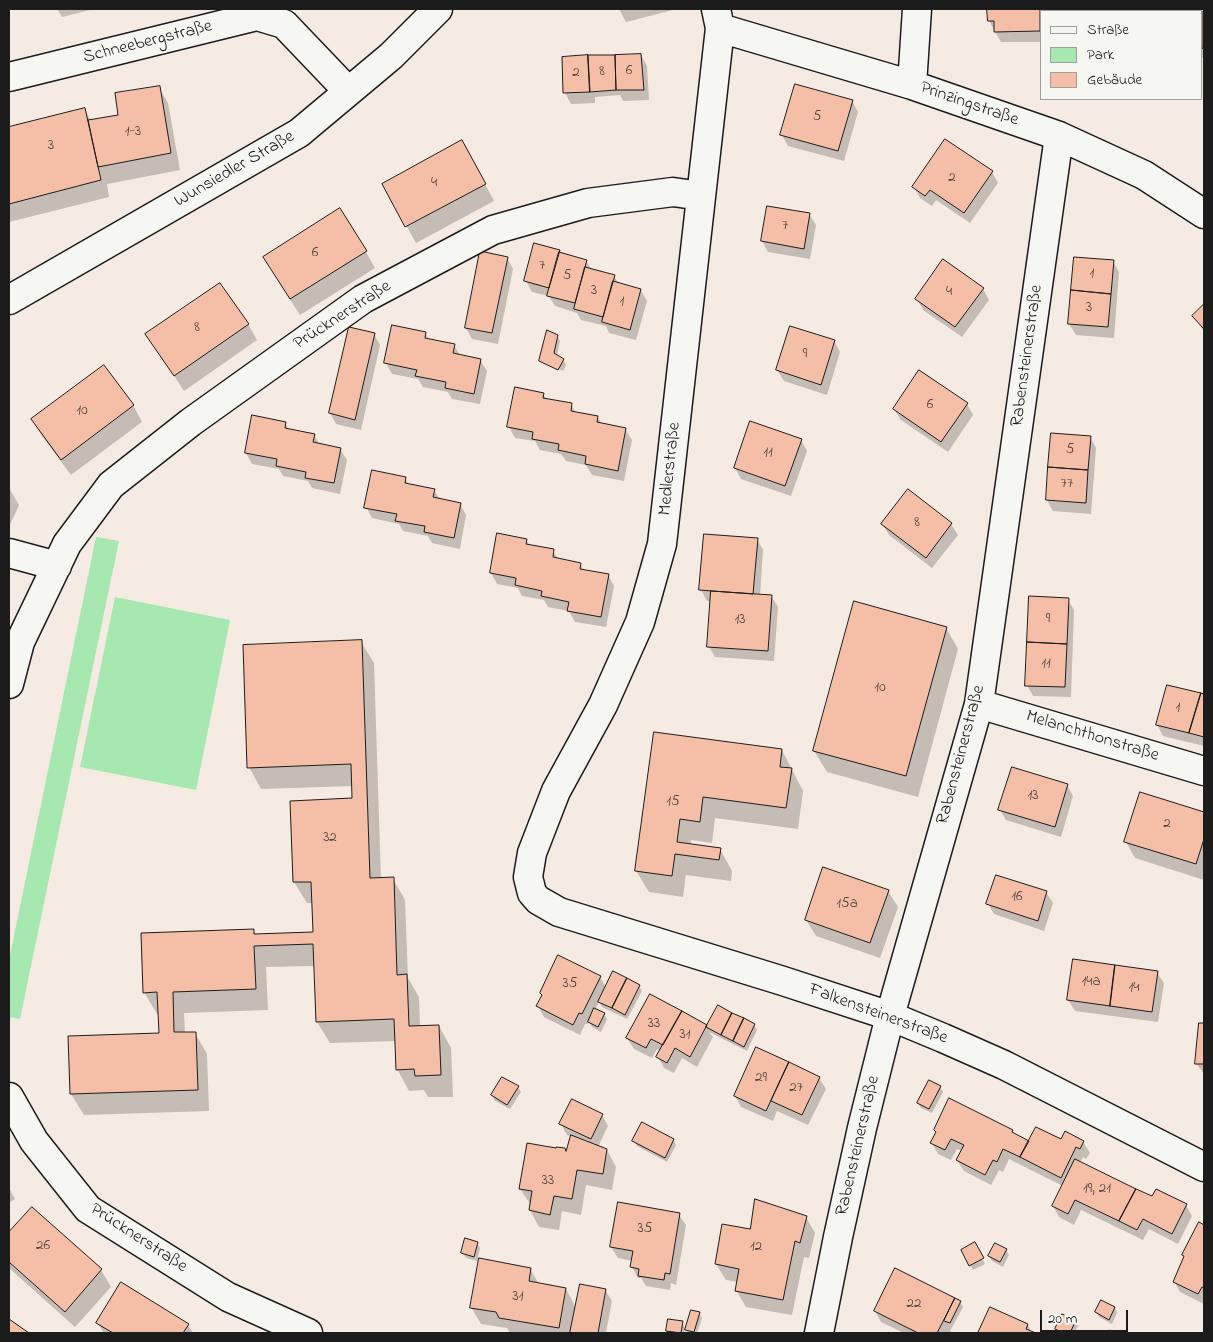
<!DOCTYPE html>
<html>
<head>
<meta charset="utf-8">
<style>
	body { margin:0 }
	#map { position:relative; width:1213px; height:1342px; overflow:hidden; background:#f6ebe3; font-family:"Indie Flower",sans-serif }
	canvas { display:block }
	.frame { position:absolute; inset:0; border:10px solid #1c1c1c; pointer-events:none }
	.legend { position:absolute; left:1040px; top:10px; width:162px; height:90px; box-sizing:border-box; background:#f6f6f2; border:1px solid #9f9f9c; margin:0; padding:6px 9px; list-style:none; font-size:15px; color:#1c1c1c }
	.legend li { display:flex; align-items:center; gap:10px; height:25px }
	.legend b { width:25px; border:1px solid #9f9f9c }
	.scale { position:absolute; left:1040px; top:1310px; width:88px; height:22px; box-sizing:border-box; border:2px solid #1c1c1c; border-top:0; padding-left:6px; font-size:15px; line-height:18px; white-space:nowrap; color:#1c1c1c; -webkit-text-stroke:4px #f6f6f2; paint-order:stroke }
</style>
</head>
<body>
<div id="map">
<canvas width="1213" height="1342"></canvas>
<div class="frame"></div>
<ul class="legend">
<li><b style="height:6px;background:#f6f6f2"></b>Straße</li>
<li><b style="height:14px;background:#a7e8b1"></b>Park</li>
<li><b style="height:14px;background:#f5bfa7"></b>Gebäude</li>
</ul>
<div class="scale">20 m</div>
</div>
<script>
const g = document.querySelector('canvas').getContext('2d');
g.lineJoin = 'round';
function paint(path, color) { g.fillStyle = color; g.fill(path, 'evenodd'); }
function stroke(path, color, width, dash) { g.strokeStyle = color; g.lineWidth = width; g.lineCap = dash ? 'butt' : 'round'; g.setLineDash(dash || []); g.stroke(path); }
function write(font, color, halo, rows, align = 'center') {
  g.font = font + ' "Indie Flower",sans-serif'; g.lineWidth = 4; g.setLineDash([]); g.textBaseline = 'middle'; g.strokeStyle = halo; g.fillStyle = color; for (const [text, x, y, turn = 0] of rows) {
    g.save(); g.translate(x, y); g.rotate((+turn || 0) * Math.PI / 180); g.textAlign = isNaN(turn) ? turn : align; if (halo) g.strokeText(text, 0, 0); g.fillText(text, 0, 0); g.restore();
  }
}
paint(new Path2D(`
	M96,537L119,541L20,1019L9,1017V960Z
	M115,597L230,620L196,790L80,767Z`), '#a7e8b1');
paint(new Path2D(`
	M57,9H94L62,17Z
	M619,9H677L626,22Z
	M989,9H1045V11H1042V42H1001L989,21Z
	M1087,9H1143L1142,11H1087Z
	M1181,9L1204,10V58L1202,57V11H1181Z
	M641,55L647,66L649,100L623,101L620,95L595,97V103L571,104L565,93L563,58Z
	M159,87L168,103L180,170L107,184L109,197L9,222V128L85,110L91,121L120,116Z
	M852,101L858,112L844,161L788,146L782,135Z
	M471,158L494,201L416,243L383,184Z
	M992,172L998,183L970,223L936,200L932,206L920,198L914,187Z
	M809,214L816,225L810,259L768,252L762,241Z
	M559,251L561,254L586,261L592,270L614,276L619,284L641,291L647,301L636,340L609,333L606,326L581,320L577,313L555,306L549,296L532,292L526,281Z
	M366,252L375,268L300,315L274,274Z
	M507,258L513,269L498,344L472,339L466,328Z
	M1113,261L1119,272L1114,338L1076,335L1069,324Z
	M983,289L989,300L962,337L923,310L917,299Z
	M1204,306V332L1194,316Z
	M248,324L257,340L184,391L147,335Z
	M425,333L429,340L454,345L460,355L480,360L487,371L480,404L452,399L448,392L423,387L418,379L392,374L386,363Z
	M374,334L380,345L361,430L336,424L330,413Z
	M557,336L560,341L557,356L563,360L566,365L563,371L542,361V364L541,361Z
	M834,341L840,352L827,395L784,381L777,370Z
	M543,394L547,400L571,405L576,413L598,417L602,425L625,429L632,440L624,481L592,475L586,465L566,461L561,454L540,450L535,441L515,438L509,427Z
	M967,404L973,415L948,452L901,420L894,409Z
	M133,405L142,422L71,475L42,436L32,420Z
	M285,423L289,430L314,435L320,445L340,449L347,460L340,494L312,488L308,481L283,476L279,469L252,464L246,453Z
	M1090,437L1096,448L1091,514L1053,511L1047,500Z
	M801,440L807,451L791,496L741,479L735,468Z
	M405,478L409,485L434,490L440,500L460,504L466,515L460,549L432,543L428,536L403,531L399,524L372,518L366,507Z
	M9,488L19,505L9,527Z
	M951,524L958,535L932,568L889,535L883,525Z
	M498,535L526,540L530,546L553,551L559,560L580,564L584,571L608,575L614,586L606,627L575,622L569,611L548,607L544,600L522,596L518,588L497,584L491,573Z
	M757,539L763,550L760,596H771L778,607L774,661L715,657L709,647L712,601H707L701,590Z
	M1068,600L1074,610L1071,697L1033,696L1027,685Z
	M946,628L958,649L918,797L827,772L814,751Z
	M361,642L374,663L381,879H393L405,900L408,978L419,997L420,1027L439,1026L451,1048L453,1097H428L424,1090L409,1091L397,1069L396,1041L330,1043L317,1022L315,966L266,967L268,1010L184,1013L185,1033H195L207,1054L209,1111L84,1115L71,1094L160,1034L159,1014H157L144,992L253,930L256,935L314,933L313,903H307L294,882L354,800L353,786L261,789L249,767Z
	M1168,686L1204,696V746L1163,736L1157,725Z
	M655,733L782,750L803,791L798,829L715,818L712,843L691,840V845L720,849L732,871L731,881L686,875L683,897L649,892L636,871Z
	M1067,785L1073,796L1061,837L1006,820L1000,810Z
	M1141,794L1204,813V880L1135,858L1126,842Z
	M888,891L898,907L880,958L816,936L806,920Z
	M1046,892L1053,903L1044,931L994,914L988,904Z
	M1157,973L1164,983L1158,1022L1075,1011L1068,1000Z
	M600,977L606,988L639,986L642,991L627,1019L602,1007L599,1002L595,1010L604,1014L607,1019L601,1032L592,1027L589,1022L588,1024H585L580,1035L544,1017L538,1006L543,996L541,993Z
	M719,1007L754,1025L757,1030L747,1051L709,1032L713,1037L697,1067L682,1058L674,1073L664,1068L658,1057L661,1051L657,1049L652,1058L634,1049L627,1038L706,1026L707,1028Z
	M1200,1024H1204V1074L1196,1063Z
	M757,1049L819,1078L826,1089L808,1125L777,1111L773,1121L741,1107L735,1096Z
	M518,1087L521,1092L510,1109L495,1101L492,1095Z
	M940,1087L943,1092L932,1113L921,1108L918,1103Z
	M602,1115L608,1126L598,1147L607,1150L616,1167L612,1190L586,1185L581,1215L562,1211L559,1230L539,1227L530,1210L531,1205L520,1189L566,1153L572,1137L567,1135L561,1124Z
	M935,1130L1012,1131L1015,1135L1029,1142H1083L1090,1153L1086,1159L1083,1157L1080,1163L1153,1198L1186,1205L1192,1216L1178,1244L1149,1229L1143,1240L1081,1210L1074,1225L1059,1217L1053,1206L1063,1186L1009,1159L1003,1172L999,1170L991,1185L964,1171L957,1160L962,1151L957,1149L951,1160L938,1154L932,1143L937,1133Z
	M673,1139L676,1145L667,1162L637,1146L634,1141Z
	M9,1188L15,1199L9,1203Z
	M32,1208L101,1270L111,1287L75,1327L9,1268V1234Z
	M679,1215L686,1225L676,1285L671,1283L670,1290L646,1286L641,1278H638L632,1267L633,1261L618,1258L611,1247Z
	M806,1217L815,1233L809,1258L804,1257L792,1315L746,1307L736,1290L738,1282L726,1280L716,1264L751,1231Z
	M1199,1224L1204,1227V1304L1180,1292L1174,1281Z
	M477,1243L480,1248L477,1261L466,1258L463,1253Z
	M975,1244L985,1264L973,1270L962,1251Z
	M1006,1250L1009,1255L1003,1267L992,1261L989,1256Z
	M530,1269L539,1284L566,1289L576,1308L605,1290L612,1301L606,1333H510L507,1328L481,1324L471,1307Z
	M896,1270L960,1302L963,1307L950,1331L955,1333H904L881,1322L875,1311Z
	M990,1308L1028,1325L1032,1333H979Z
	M1115,1308L1117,1313L1112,1324L1099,1317L1096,1312Z
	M699,1313L702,1318L697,1333H688L686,1329Z
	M1075,1321L1078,1326L1074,1333H1059L1056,1329Z
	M98,1323L188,1325L193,1333H104Z
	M682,1323L685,1328L684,1333H668L667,1331Z
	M1109,1329L1120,1333H1107Z`), '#0003');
const building = new Path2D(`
	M987,9H1040V31L994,32V21H988Z
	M1086,9H1136V11H1086Z
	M1180,9H1204V49L1202,48V11H1180Z
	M641,54L644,90H616L615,55Z
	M588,55L590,92L563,93L562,57Z
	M588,55H615L616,90L590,92Z
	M795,84L853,100L838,151L780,135Z
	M160,86L171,153L98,167L88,120L118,115L115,93Z
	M85,108L101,180L9,204V127Z
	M945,139L993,171L964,213L930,190L925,196L912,187Z
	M462,140L486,184L405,227L382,184Z
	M767,206L810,213L804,249L761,241Z
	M340,208L367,251L290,299L263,257Z
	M534,243L560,250L549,288L524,281Z
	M480,251L508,257L492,333L465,328Z
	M559,252L587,260L575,303L547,296Z
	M1074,257L1114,260L1111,294L1071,290Z
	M943,259L984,288L955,327L915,299Z
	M585,267L615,275L603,317L574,309Z
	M613,281L641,289L630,330L602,322Z
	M220,283L249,324L174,376L145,334Z
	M1071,290L1111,294L1108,327L1068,324Z
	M1204,304V329L1192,316Z
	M392,325L426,332L425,338L455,344L453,353L481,359L474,394L445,388L446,382L415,376L417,370L384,363Z
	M790,326L835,340L821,385L776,370Z
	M349,327L375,333L355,420L329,413Z
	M547,330L558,335L554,353L564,359L558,370L539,361Z
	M104,365L134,405L61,460L31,419Z
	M919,370L968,403L941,442L893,409Z
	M515,387L544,393L543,398L572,403L571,411L598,416L597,422L626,428L618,471L585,464L586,456L558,450L559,444L532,439L533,432L507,427Z
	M252,415L286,422L285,428L315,434L313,442L341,448L334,483L305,478L306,472L276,466L277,459L245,453Z
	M750,421L802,439L785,486L734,468Z
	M1051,433L1091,436L1088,470L1048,467Z
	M1048,467L1088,470L1086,503L1046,500Z
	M372,470L406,477L405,483L435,489L433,497L461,503L454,538L424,532L425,526L395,521L397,514L364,508Z
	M908,489L952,523L926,558L881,524Z
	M497,533L527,539L526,544L554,549L553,557L581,563L580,569L609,574L601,617L567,611L569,602L541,596L542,591L515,585L516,578L490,573Z
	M704,534L758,538L753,594L699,590Z
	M711,591L772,595L768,651L707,647Z
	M1029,596L1069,598L1067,644L1027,642Z
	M854,601L947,627L906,776L813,751Z
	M362,640L370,878L394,877L397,975L407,974L409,1026L439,1025L441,1075L415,1076L414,1069L396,1070L394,1019L316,1022L313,944L254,946L256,989L173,992L174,1032H196L198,1090L70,1094L68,1036L159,1033L157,992L143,993L141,933L254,929V934L313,932L311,882H293L290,801L352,798L351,764L247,768L243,645Z
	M1027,642L1067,644L1065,687L1025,686Z
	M1167,685L1201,693L1189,733L1156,725Z
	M1201,693L1204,694V737L1189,733Z
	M654,732L782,749L780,767L792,768L786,808L703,797L700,822L680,819L677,842L721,848L719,860L675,854L672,876L635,871Z
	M1012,767L1068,784L1055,827L998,810Z
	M1140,792L1204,812V839L1196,864L1124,842Z
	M823,867L889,890L870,943L805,920Z
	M996,875L1047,891L1038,921L986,904Z
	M558,955L601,976L582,1014L579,1013L573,1025L536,1006L542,995L540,993Z
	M1073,959L1115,965L1110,1006L1067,1000Z
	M1115,965L1158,971L1152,1012L1110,1006Z
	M613,971L627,978L612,1008L598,1002Z
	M627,978L640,985L625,1015L612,1008Z
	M650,994L682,1011L663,1045L651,1039L646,1048L626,1038Z
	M718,1005L732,1013L721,1035L706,1027Z
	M594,1008L605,1013L598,1027L588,1022Z
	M682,1011L707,1025L690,1057L675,1048L667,1063L656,1057Z
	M732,1013L744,1018L733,1041L721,1035Z
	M744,1018L755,1024L744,1047L733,1041Z
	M1199,1023H1204V1064H1195Z
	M756,1047L789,1062L766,1111L734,1096Z
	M789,1062L820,1077L802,1115L771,1101Z
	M502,1077L519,1086L507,1105L491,1095Z
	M929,1080L941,1086L929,1109L917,1103Z
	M949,1098L1013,1130L1012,1132L1029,1141L1020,1157L1003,1149L997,1162L993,1160L985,1175L956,1160L964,1145L951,1139L945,1150L930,1143L936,1132L934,1130Z
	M572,1099L603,1114L591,1139L559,1124Z
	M642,1122L674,1139L665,1158L632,1141Z
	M1036,1127L1061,1139L1065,1131L1084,1141L1080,1149L1076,1147L1061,1178L1020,1157Z
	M571,1135L607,1149L603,1174L577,1170L572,1199L554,1196L550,1215L529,1210L532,1191L519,1189L527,1143L556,1148V1147L565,1148L566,1151Z
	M1075,1159L1136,1189L1119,1221L1075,1200L1068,1214L1052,1206Z
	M1136,1189L1152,1196L1156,1189L1187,1204L1172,1234L1143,1219L1137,1230L1119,1221Z
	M755,1199L807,1216L800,1243L795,1241L783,1300L735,1291L739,1269L715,1264L722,1224L750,1229Z
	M618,1202L680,1213L670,1274L665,1273L664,1280L638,1276L639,1269L630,1267L633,1251L610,1247Z
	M32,1207L102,1269L65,1312L9,1262V1232Z
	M1199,1222L1204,1225V1288L1202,1287L1198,1294L1173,1282L1184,1256L1182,1255Z
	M465,1238L478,1242L474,1257L461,1253Z
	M975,1242L984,1258L969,1266L961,1250Z
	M995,1243L1007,1249L1000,1262L988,1256Z
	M479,1258L531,1268L529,1281L566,1288L559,1328L499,1318L496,1312L470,1308Z
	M895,1268L955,1298L937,1333H918L874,1311Z
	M121,1282L189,1324L183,1333H113L96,1323Z
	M580,1284L606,1289L598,1333H570Z
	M955,1298L961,1301L950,1323L944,1321Z
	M1101,1300L1115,1307L1109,1320L1095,1312Z
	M990,1307L1028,1324L1026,1329L1036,1333H978Z
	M691,1310L700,1312L694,1332L685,1330Z
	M1062,1314L1076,1320L1070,1333H1064L1055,1329Z
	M9,1319L29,1333H9Z
	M668,1319L683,1321L681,1333L666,1331Z`);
paint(building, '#f5bfa7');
stroke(building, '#1c1c1c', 1);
const minor = new Path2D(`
	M716,9L720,28L662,544L640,622L603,705L556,791L532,853L528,877L532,893L538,900L559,912L783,981L890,1016L943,1038L1004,1065L1204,1167
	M720,28L912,85L1059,136L1144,175L1204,214
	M9,77L257,16L284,24L348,91
	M912,85L917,9
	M9,553L57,566
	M9,684L20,642L67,544L111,485L191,422L363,299L493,230L588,203L673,192L701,196
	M979,704L1204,771
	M9,1097L34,1141L88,1209L228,1297L308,1333
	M819,1333L838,1237L862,1128L890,1016L979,704L1059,136`);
const secondary = new Path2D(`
	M9,300L299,133L391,56L438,9`);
stroke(minor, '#1c1c1c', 31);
stroke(secondary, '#1c1c1c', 31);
stroke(minor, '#f6f6f2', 28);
stroke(secondary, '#f6f6f2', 28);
write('15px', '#52453f', null, [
	["6",629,72],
	["8",602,73],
	["2",576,74],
	["5",817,118],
	["1-3",133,133],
	["3",51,147],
	["2",952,179],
	["4",434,184],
	["7",785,227],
	["6",315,254],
	["7",542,267],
	["1",1092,275],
	["5",567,277],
	["3",594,292],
	["4",949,293],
	["1",622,303],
	["3",1089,309],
	["8",197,329],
	["9",805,355],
	["6",930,406],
	["10",82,412],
	["5",1070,451],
	["11",768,454],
	["77",1067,485],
	["8",917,524],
	["9",1048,620],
	["13",740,621],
	["11",1046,665],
	["10",880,689],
	["1",1178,709],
	["13",1033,797],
	["15",673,803],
	["2",1167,825],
	["32",330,839],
	["16",1017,898],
	["15a",847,905],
	["14a",1091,983],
	["35",570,985],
	["14",1134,989],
	["33",654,1025],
	["31",685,1036],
	["29",761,1079],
	["27",796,1089],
	["33",548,1182],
	["19, 21",1097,1190],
	["35",645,1230],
	["26",43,1247],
	["12",756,1248],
	["31",518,1298],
	["22",914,1305]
]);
write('18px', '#1c1c1c', '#f6f6f2', [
	["Schneebergstraße",148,43,-14],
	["Prinzingstraße",969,105,19],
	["Wunsiedler Straße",235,170,-30],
	["Prücknerstraße",343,316,-33],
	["Rabensteinerstraße",1028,356,-82],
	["Medlerstraße",671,469,-84],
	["Melanchthonstraße",1092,737,17],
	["Rabensteinerstraße",962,755,-75],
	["Falkensteinerstraße",878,1015,20],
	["Rabensteinerstraße",859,1146,-77],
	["Prücknerstraße",138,1239,33]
]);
</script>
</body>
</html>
